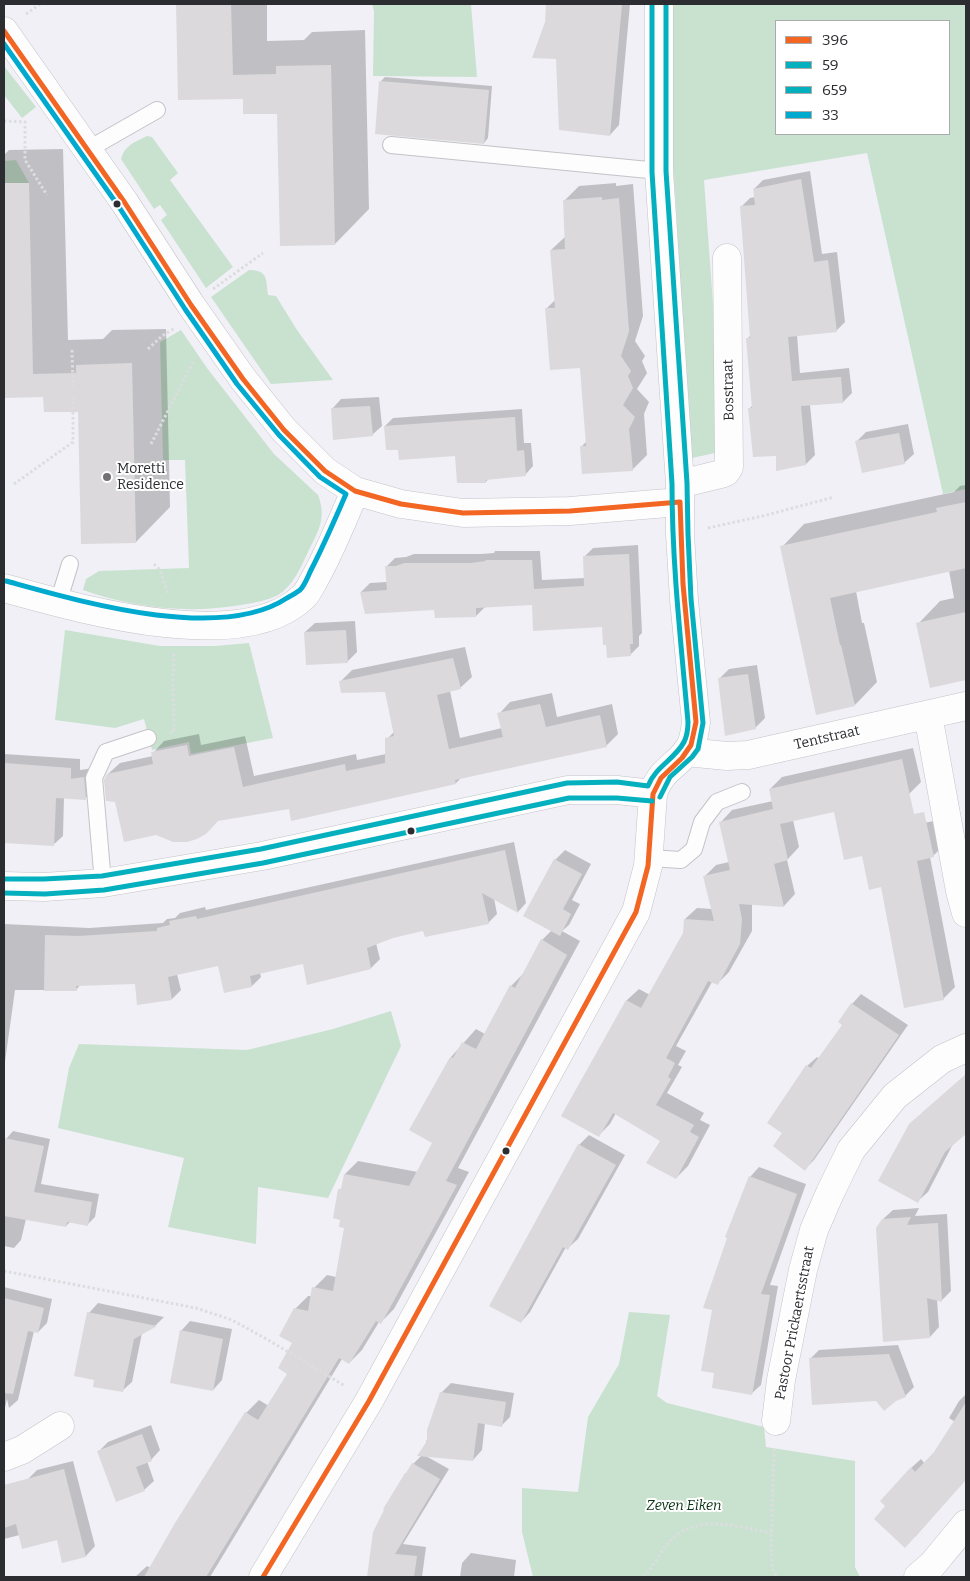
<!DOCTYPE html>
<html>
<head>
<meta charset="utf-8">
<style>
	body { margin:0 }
	#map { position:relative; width:970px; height:1581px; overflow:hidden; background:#f0f0f6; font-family:Bitter,serif }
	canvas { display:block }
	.frame { position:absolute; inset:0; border:5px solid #2c2d31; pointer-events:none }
	.legend { position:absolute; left:775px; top:20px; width:175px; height:115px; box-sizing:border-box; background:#fff; border:1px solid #ababad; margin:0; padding:6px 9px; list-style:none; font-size:15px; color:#2c2d31 }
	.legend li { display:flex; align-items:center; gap:10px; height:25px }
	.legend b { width:25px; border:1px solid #ababad }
</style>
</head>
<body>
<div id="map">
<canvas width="970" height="1581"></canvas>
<div class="frame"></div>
<ul class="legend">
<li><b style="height:6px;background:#f26522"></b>396</li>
<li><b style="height:6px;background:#04b0bd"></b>59</li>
<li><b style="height:6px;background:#04b0bd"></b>659</li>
<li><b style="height:6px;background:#00a9ce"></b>33</li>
</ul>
</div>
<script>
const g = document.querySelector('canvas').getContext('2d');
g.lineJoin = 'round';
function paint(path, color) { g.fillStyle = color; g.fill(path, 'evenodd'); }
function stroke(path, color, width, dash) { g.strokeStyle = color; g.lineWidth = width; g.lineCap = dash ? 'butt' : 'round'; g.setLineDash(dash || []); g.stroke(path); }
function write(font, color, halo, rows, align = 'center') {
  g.font = font + ' Bitter,serif'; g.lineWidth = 4; g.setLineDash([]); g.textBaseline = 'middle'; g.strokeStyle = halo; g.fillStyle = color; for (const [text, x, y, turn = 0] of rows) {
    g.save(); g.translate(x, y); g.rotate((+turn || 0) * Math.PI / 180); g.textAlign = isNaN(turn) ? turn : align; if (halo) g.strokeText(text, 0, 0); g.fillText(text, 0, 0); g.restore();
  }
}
paint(new Path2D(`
	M372,4H471L477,77L373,76L374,11Z
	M666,4H966V489L943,494L867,153L704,180L723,442L715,453L692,458L682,329L676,206L666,65ZM776,21H949V134H776Z
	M4,66L36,107L22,118L4,95Z
	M147,136L152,137L178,173L170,180L233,267L206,288L161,220L167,215L160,205L154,209L121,159C125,145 135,142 147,136Z
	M16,160L29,183H4V161Z
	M249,270C268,270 266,279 268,295L276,296L297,330L333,380L271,384L211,297Z
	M181,330L207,368L274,454L318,495C327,518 318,532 308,552C301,567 293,586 278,595C267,601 252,603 241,605C188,614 134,608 83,590L86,579L99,571L189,568L185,460H163L160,342Z
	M65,630L160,646H215L249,643L273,738L191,754L189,742L152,750L144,719L115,728L55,720Z
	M391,1011L401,1046L328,1198L258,1187L256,1244L168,1227L184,1158L58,1128L69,1068L79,1044L247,1050L333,1029Z
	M629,1312L670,1315L657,1396L667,1403L764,1427L766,1447L855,1461V1567L860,1577H533L522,1532V1488L578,1492L588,1417L619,1364Z`), '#c9e2d0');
paint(new Path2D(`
	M177,4H267V41L304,40L312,32L365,30L369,209L335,244L278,112L244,97L179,99Z
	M547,4H630L619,125L610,135L557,58L546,22Z
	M385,77L492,86L488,138L484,143L381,81Z
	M63,149L68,340L103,339L112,330L166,329L170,507L136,542L79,411L44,396L4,397V155L9,150Z
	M810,171L822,254L837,252L845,322L836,331L797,335L800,373L849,368L852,393L843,402L810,405L815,455L806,464L777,454L749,409L753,405L747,339L751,335L741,207L750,198L755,197L754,189L763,180Z
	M616,183V186L633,184L643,316L635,341L645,356L642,361L647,373L637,389L649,402L644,414L647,455L632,470L581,447L587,441L581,367L546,309L555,300L551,250L566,236L564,201L579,186Z
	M379,397L382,426L372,435L332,409L341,399Z
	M522,409L524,443H531L533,466L525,475L489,478L486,482L456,455L399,448L385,426L393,418Z
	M908,424L914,454L904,463L857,441L866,432Z
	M966,485V679L931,687L918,624L940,601L954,598L949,571L856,591L862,623H864L877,682L855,705L782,547L804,524L954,492L960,486Z
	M638,545L642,633L639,636V646L630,655L603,626L533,603L486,606L476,616L435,609L361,592L370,583L387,582L386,567L395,558L406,557L414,554H481L494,553L495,551H540L542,580L585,578L584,557L593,548Z
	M355,621L357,652L347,662L305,632L315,623Z
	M465,647L472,677L460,688L450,691L460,738L502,728L499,714L510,702L552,693L557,717L612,704L618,734L606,746L461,778L456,783L289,807L218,820L108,774L120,763L153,756V753L164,741L199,734L201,745L245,736L254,776L356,754L357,760L386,754L387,739L395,731L386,690L341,681L352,670Z
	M757,665L765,718L755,728L720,678L729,669Z
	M913,748L921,782L909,794L906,826L940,820L945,844L933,856L930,857L955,987L943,999L882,885L835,811L793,820L799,847L787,860L795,894L784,906L752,904V931L729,972L718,983L712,982L676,1046L686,1051L678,1065L682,1067L667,1093L704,1113L700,1120L710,1125L688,1166L676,1178L661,1140L616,1113L610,1124L599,1135L562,1116L627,1000L639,989L650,995L684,933L685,919L697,908L712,909L704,877L716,865L729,862L721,822L732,810L773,801L770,789L782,777Z
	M4,754L80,759V770L93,768L95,789L85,799L64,797L63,836L53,845L4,842Z
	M514,842L526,903L518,912L494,898L497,914L488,923L424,930L392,937L376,943L380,959L371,968L304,962L260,973L261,977L252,986L219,965L177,974L181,990L172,999L136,982L81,984L76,990H15L4,1069V924L89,928L163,923L167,919L175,918L180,913L205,907L206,910Z
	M565,850L591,864L572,900L580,904L569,925L562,931L580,941L458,1168L469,1172L394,1309L381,1322H379L362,1350L349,1363L342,1359L210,1577H135L147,1566L151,1568L246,1413L259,1400L269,1406L289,1373L294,1342L295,1309L308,1296H312L314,1288L327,1275L336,1277L345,1227L340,1190L343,1186L345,1174L358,1161L418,1172L434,1142L451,1057L476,1029L485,1034L511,986L524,973L542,940L552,930L525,915L555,860Z
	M861,994L908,1025L814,1160L805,1169L807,1066L817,1057L819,1059L844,1025L852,1004Z
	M966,1075V1133L953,1144L928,1192L918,1201L921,1114Z
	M13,1131L50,1139L41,1184L99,1194L95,1217L87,1225L71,1221L66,1226L26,1219L21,1240L14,1248L4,1246V1145L6,1139Z
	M589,1135L625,1155L578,1239L568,1248L566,1247L530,1312L521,1322L579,1145Z
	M759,1167L806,1184L770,1285L778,1286L761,1385L751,1394L750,1177Z
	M919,1208L915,1216L947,1214L951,1291L941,1301L937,1299L939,1327L930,1337L883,1219L893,1210Z
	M4,1287L52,1299L47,1323L38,1332L34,1331L18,1400L9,1408L7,1399L4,1412Z
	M98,1303L164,1317L156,1325L142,1333L132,1382L122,1391L89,1313Z
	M190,1321L232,1329L222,1380L213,1390L181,1331Z
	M898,1345L914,1387L905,1396L876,1399L810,1359L819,1350Z
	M451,1383L514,1393L510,1417L501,1426L485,1423L482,1450L473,1460L424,1455L449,1469L403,1544L426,1547L422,1577H368L374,1532L413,1464L422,1455L442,1392Z
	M966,1394V1479L915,1537L887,1506L911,1468L921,1459L925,1464L935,1453L955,1422L949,1418L959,1401Z
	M151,1425L160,1450L151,1460L147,1461L154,1481L144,1490L99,1451L108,1442Z
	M73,1461L95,1546L86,1556L63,1562L57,1538L47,1528L4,1539V1493L29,1486L28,1479L37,1470Z
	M471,1553L516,1560L514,1577H460L462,1563Z`), '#0003');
paint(new Path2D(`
	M176,4H231L233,75L276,74V66L331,65L335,245L280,246L277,114H243V99L178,100Z
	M546,4H622L610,136L559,130L556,59L532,58L545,22Z
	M379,81L489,90L484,144L375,134Z
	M801,179L814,262L828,260L837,332L788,337L792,381L841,377L843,403L801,406L806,465L776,471V456L753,457L748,408H752L746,338H750L740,206L755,205L753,189Z
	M4,183H29L33,374L76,373V365L132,363L136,543L81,544L78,412H44L43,397L4,398Z
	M602,197V200L619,198L629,331L621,356L631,371L628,376L633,388L623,405L635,417L629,429L633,471L582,474L580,446H586L580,368L550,370L545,308H555L550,250L565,249L563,200Z
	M370,406L373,436L333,440L331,408Z
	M515,417L517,451L524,450L526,476L486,480V483H457L455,456L399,460L398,450H386L384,426Z
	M899,433L905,464L862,473L855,441Z
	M966,502V568L830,598L840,645H841L855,706L816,715L780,546L937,512L936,508Z
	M629,554L633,644H630L631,656L607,658L606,645H603L602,627L533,631L532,605L476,608V617L435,618L434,610L365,614L360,592L387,590L385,566H396L404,563H471L486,561L485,560H532L534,589L584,586L583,556Z
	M966,612V680L930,688L916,623Z
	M346,630L348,663L306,665L304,632Z
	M453,658L461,689L437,695L449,749L503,737L497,713L540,704L546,727L600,715L607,747L455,780L456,784L291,821L289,809L218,821L206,834L197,839L187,842H173L156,835L124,842L115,802L106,801L104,780L107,774L153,764L151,752L187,745L189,756L234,747L243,787L345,764L346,771L385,763V738L394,736L385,692L341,693L339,681Z
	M748,674L756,729L725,736L718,678Z
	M902,759L914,814L924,812L934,857L917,861L944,1000L904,1008L881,887L869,890L862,856L844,860L834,812L780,824L788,860L774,864L784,907L739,904L742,919L740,944L718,985L708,981L666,1058L675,1063L668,1077L671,1079L656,1105L694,1125L690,1132L699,1137L676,1179L646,1163L660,1141L613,1113L599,1137L561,1116L626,1000L641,1008L683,933L684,919L714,921L703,876L730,870L719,822L773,809L769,789Z
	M4,763L71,768V779L84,777L86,800L56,798L54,846L4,843Z
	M505,850L518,913L482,893L489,924L425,937L423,931L393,938L367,948L371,969L307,985L303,964L250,976L252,987L224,993L218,966L168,977L172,1000L137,1005L135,984L76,986L77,991H44L45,935L79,936L157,931V928L170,925L169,921L196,916L197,919Z
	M554,859L582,874L563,909L571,914L560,936L523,916Z
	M541,939L567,955L446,1181L457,1185L381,1324L376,1321L349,1364L339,1358L206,1577H144L175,1523L245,1412L258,1420L287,1374L278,1368L292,1343L279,1336L294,1308L308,1311L312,1287L333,1291L344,1228L339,1227L340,1220L333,1218L338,1189H341L344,1174L409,1186L432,1143L409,1130L450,1057L453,1058L462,1042L476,1049L510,985L515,988Z
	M851,1003L899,1035L805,1171L773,1146L782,1133L767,1123L806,1065L811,1068L842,1025L838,1022Z
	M966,1074V1134L945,1152L918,1203L878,1181L909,1124Z
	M4,1138L44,1146L34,1192L92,1202L88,1226L67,1222L66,1227L4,1216Z
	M578,1144L616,1165L568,1250L563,1247L521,1323L489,1306Z
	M749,1176L797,1194L761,1294L770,1295L752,1395L712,1388L714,1373L701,1371L712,1310L703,1308L727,1238L725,1237Z
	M911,1217L907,1225L938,1223L942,1302L927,1298L930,1338L883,1342L876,1228L882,1219Z
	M4,1298L44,1308L38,1333L28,1331L13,1394L4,1393Z
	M87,1312L157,1326L134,1339L123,1392L93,1387L94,1380L74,1376Z
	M180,1330L223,1339L213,1391L170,1383Z
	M889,1354L906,1397L896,1401L884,1411L876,1401L812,1405L809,1358Z
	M440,1392L506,1402L502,1427L478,1423L473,1461L417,1456L427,1441V1430Z
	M966,1402V1480L905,1548L874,1519L885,1506L880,1501L911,1467L915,1472L934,1452Z
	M142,1434L152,1461L136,1467L145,1491L116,1502L97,1451Z
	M412,1463L440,1479L395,1554L417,1556L414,1577H367L373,1532L384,1510L383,1509L405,1473H406Z
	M64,1469L86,1557L62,1563L57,1540L22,1549L16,1524L4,1528V1485Z`), '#dbd9db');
const service = new Path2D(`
	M391,145L659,171
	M87,150L157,110
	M58,603L70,564
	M649,858L681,860L694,849L702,822L717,802L742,792
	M103,883L94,778L106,752L148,738`);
const minor = new Path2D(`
	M4,31L125,203L191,305L243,379L284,430L325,471L355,491L401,504L463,513L570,511L680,502
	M680,484L721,474L726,472L729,467L727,258
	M4,588C77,608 243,657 304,596C308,592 311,585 314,580C330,552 342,521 355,491
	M928,715L960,891L966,913
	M686,752L727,756L748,755L966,706
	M4,886L44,887L103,883L262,856L568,790H617L653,794
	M776,1421L781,1380L803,1270L814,1230L830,1193L851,1150L895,1096L942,1059L966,1048
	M4,1457L22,1450L60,1426
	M263,1577L369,1401L636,912L648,866L653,794C661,767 680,766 691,745C694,738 695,730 696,722L684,600L680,534V484L659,171V4
	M918,1577L932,1565L966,1524`);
stroke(service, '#c3c3c8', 18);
stroke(minor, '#c3c3c8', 29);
stroke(new Path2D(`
	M26,14L40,4
	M4,121L25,122V160L47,195
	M213,289L263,253
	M148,349L162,336L175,328
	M72,350L73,387
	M151,444L194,360
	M14,484L73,442V395
	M708,528L767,515L834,497
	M154,564L160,570L168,594
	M170,733L174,732L173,683L174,652
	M4,1271L196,1308L232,1320L270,1341L345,1386
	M774,1449L771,1553L773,1570L777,1577
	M643,1577C655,1566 661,1549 671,1540C697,1513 740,1527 771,1533`), '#dcdddf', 3, [2.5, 2.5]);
stroke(service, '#fdfdfe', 16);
stroke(minor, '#fdfdfe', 28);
stroke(new Path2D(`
	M4,31L125,203L191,305L243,379L284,430L325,471L355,491L401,504L463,513L570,511L680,502
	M263,1577L369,1401L636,912L648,866L653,794L661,778L682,758L691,745L696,722L683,584L680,502`), '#f26522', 5);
stroke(new Path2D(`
	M660,797L670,777L692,757L698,749L703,723L691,599L688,534L687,483L666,171V4
	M4,893L45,894L104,890L263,863L569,798H617L652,801`), '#04b0bd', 5);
stroke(new Path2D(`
	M4,879H44L102,876L261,849L567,783L617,782L648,786C655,767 675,759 684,742C687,736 688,728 688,722C681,643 672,564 672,484L652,172V4`), '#04b0bd', 5);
stroke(new Path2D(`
	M4,44L119,207L185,309L237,384L279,435L320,477L346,494C335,519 324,545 311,570C308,576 305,585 300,590C296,593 291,596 287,598C219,643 79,601 6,581`), '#00a9ce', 5);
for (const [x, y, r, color] of [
	[117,204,4.5,"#2c2d31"],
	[107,477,5,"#717176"],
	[411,831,4.5,"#2c2d31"],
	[506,1151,4.5,"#2c2d31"]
]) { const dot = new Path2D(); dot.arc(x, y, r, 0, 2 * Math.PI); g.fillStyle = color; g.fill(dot); stroke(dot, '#fff', 2); }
write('14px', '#2c2d31', '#fff', [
	["Bosstraat",729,390,-91],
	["Tentstraat",827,738,-13],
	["Pastoor Prickaertsstraat",795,1323,-79]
]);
write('14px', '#2c2d31', '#fff', [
	["Moretti",117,469],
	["Residence",117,485]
], 'left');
write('italic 14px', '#083214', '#fff', [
	["Zeven Eiken",684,1506]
]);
</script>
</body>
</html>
